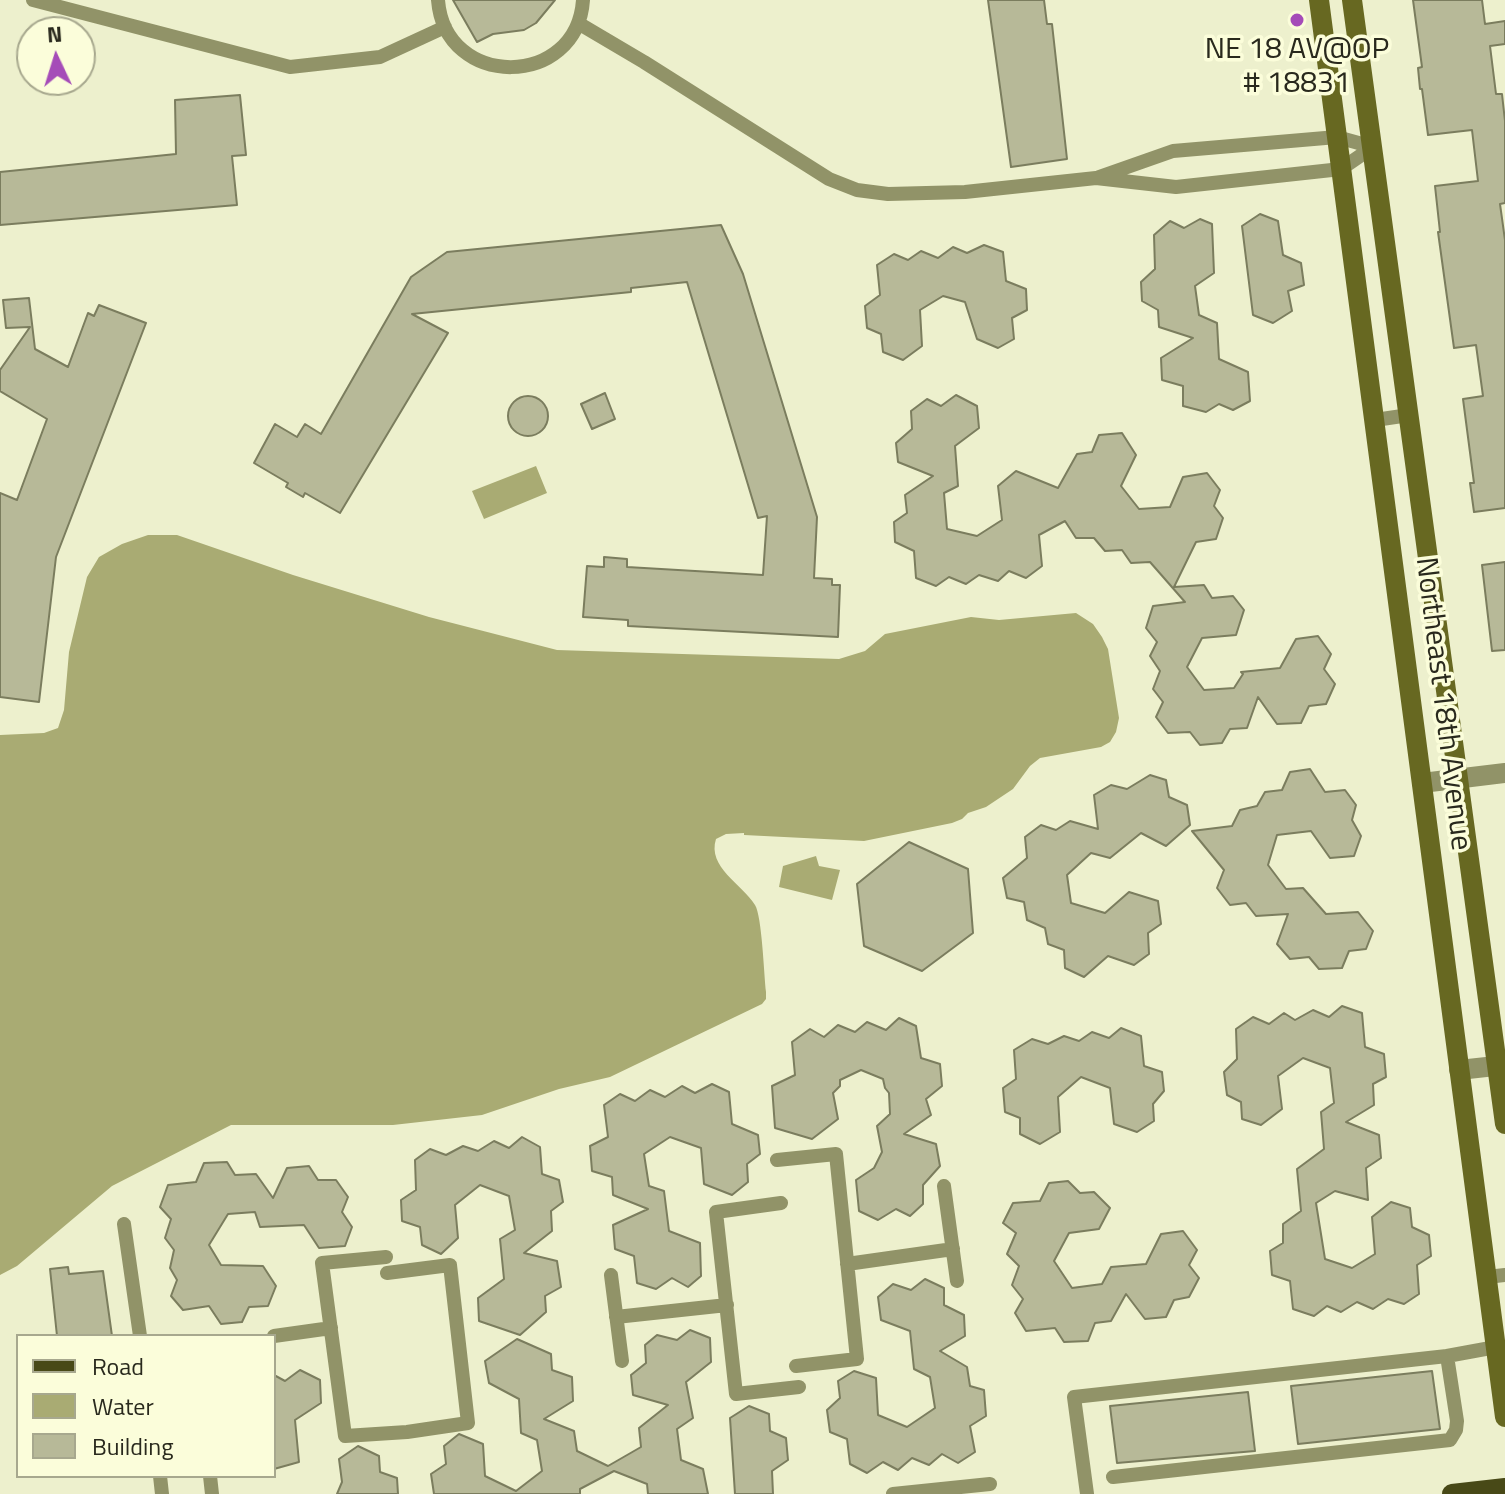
<!DOCTYPE html>
<html>
<head>
<meta charset="utf-8">
<style>
	body { margin:0 }
	#map { position:relative; width:1505px; height:1494px; overflow:hidden; background:#edf0cd; font-family:"Titillium Web",sans-serif }
	canvas { display:block }
	.legend { position:absolute; left:16px; top:1334px; width:260px; height:144px; box-sizing:border-box; background:#fbfdda; border:2px solid #a7a88e; margin:0; padding:10px 14px; list-style:none; font-size:24px; color:#29291d }
	.legend li { display:flex; align-items:center; gap:16px; height:40px }
	.legend b { width:40px; border:2px solid #a7a88e }
	.north { position:absolute; left:16px; top:16px; width:80px; height:80px; box-sizing:border-box; background:#fbfdda; border:2px solid #a7a88e; border-radius:50%; rotate:356deg; font-size:22px; font-weight:700; line-height:32px; text-align:center; color:#29291d }
	.north::after { content:''; display:block; margin:auto; width:28px; height:36px; background:#a54cb8; clip-path:polygon(50% 0,100% 100%,50% 72%,0 100%) }
</style>
</head>
<body>
<div id="map">
<canvas width="1505" height="1494"></canvas>
<ul class="legend">
<li><b style="height:10px;background:#484917"></b>Road</li>
<li><b style="height:22px;background:#a9ab73"></b>Water</li>
<li><b style="height:22px;background:#b7b998"></b>Building</li>
</ul>
<div class="north">N</div>
</div>
<script>
const g = document.querySelector('canvas').getContext('2d');
g.lineJoin = 'round';
function paint(path, color) { g.fillStyle = color; g.fill(path, 'evenodd'); }
function stroke(path, color, width, dash) { g.strokeStyle = color; g.lineWidth = width; g.lineCap = dash ? 'butt' : 'round'; g.setLineDash(dash || []); g.stroke(path); }
function write(font, color, halo, rows, align = 'center') {
  g.font = font + ' "Titillium Web",sans-serif'; g.lineWidth = 7; g.setLineDash([]); g.textBaseline = 'middle'; g.strokeStyle = halo; g.fillStyle = color; for (const [text, x, y, turn = 0] of rows) {
    g.save(); g.translate(x, y); g.rotate((+turn || 0) * Math.PI / 180); g.textAlign = isNaN(turn) ? turn : align; if (halo) g.strokeText(text, 0, 0); g.fillText(text, 0, 0); g.restore();
  }
}
paint(new Path2D(`
	M536,466L547,493L484,519L472,491Z
	M148,535H177L293,575L429,617L557,650L839,659L865,651L885,634L971,617L999,620L1076,613L1093,624L1102,637L1108,649L1119,718L1116,732L1110,742L1101,747L1040,758L1030,766L1013,789L986,807L968,813L962,819L952,823L864,841L744,835V833L726,834L716,839C707,867 742,884 755,905C762,916 764,975 766,992V999L762,1004L610,1077L559,1089L482,1115L393,1125H231L112,1186L17,1266L0,1275V735L44,733L58,728L64,710L69,652L87,577L99,557L122,544Z
	M816,856L819,866L840,870L832,900L779,887L783,866Z`), '#a9ab73');
const building = new Path2D(`
	M453,0H555L536,23L524,30L493,34L477,42Z
	M988,0H1044L1047,24H1052L1067,159L1011,167Z
	M1413,0H1482L1485,24L1505,21V44L1490,46L1496,94H1502L1505,121V203L1500,204L1505,240V508L1474,512L1470,483H1474L1463,399L1483,396L1476,345L1454,348L1438,232H1440L1435,186L1478,181L1472,130L1428,135L1422,89H1420L1418,68L1422,67Z
	M240,95L246,155L232,156L237,205L0,225V172L176,154L175,100Z
	M1260,214L1278,221L1283,255L1301,263L1304,285L1288,291L1292,311L1273,323L1253,315L1242,226Z
	M1200,219L1212,224L1214,273L1195,286L1199,315L1217,323L1219,359L1248,372L1250,401L1233,410L1219,404L1206,412L1183,406V386L1162,380L1161,358L1193,338L1159,327L1158,310L1142,301L1141,282L1155,269L1154,235L1170,221L1184,228Z
	M721,225L743,274L817,517L814,578L832,579V585H840L838,637L628,626V620L583,617L587,566L604,567V557L627,559V567L763,575L767,516L758,518L687,282L631,288V292L412,314L448,333L340,513L305,493L303,497L286,487L288,483L254,463L275,424L297,437L305,424L321,434L411,277L447,252Z
	M984,245L1003,252L1006,281L1026,289L1027,310L1012,318L1014,339L998,348L977,339L965,302L943,296L920,310L922,346L903,360L883,352L881,334L867,328L865,306L880,295L877,265L894,254L908,260L921,251L938,258L953,247L967,253Z
	M29,298L35,349L68,367L88,313L94,316L99,305L146,323L56,557L39,702L0,697V493L17,500L47,419L0,391V370L30,327L6,328L3,300Z
	M605,393L615,419L592,429L581,404Z
	M956,395L977,406L979,428L955,446L958,486L944,493L947,529L977,536L1002,520L998,486L1016,471L1058,488L1077,454L1092,452L1099,435L1122,433L1136,455L1121,486L1139,509L1170,507L1183,477L1207,473L1220,490L1214,506L1223,518L1216,539L1196,542L1174,587L1204,585L1212,598L1233,596L1244,610L1236,635L1202,638L1187,667L1204,690L1234,688L1243,674L1241,672L1280,668L1296,639L1318,636L1331,654L1324,669L1335,684L1326,704L1309,706L1301,723L1277,724L1258,697L1247,728L1230,729L1222,743L1200,745L1190,732L1168,733L1156,717L1163,702L1153,689L1160,671L1150,656L1157,642L1146,628L1153,606L1185,602L1150,562L1131,563L1122,550L1105,551L1094,538H1076L1065,521L1039,535L1042,566L1026,578L1009,571L998,581L979,575L966,584L949,577L936,586L916,578L914,551L895,542L894,522L907,513L905,495L933,476L898,462L896,443L912,429L911,411L927,399L941,406Z
	M508 416a20 20 0 1 1 40 0a20 20 0 1 1-40 0Z
	M1505,562V650L1492,651L1482,565Z
	M1310,769L1325,792L1345,790L1356,805L1352,820L1361,836L1354,856L1330,858L1311,831L1277,835L1268,865L1286,889L1303,888L1326,914L1358,912L1373,931L1366,949L1349,951L1342,968L1319,969L1309,957L1290,959L1277,944L1288,914L1256,916L1246,903L1230,905L1217,888L1224,870L1192,831L1232,826L1240,810L1257,806L1265,792L1282,790L1290,772Z
	M1150,775L1166,780L1169,797L1187,805L1190,825L1166,846L1141,833L1110,858L1091,853L1067,875L1071,903L1105,913L1129,892L1158,901L1161,924L1148,933L1149,954L1134,965L1108,956L1084,977L1065,968L1064,950L1048,944L1045,928L1027,920L1024,902L1007,898L1003,878L1027,858L1025,837L1041,825L1056,830L1070,821L1098,829L1094,795L1111,785L1127,789Z
	M909,842L968,869L973,933L922,971L864,946L857,884Z
	M1342,1006L1362,1013L1365,1047L1384,1054L1386,1077L1373,1084L1374,1105L1346,1122L1379,1135L1381,1158L1366,1168L1368,1200L1335,1191L1316,1203L1325,1259L1352,1268L1375,1254L1372,1217L1391,1202L1410,1208L1412,1227L1429,1235L1431,1256L1417,1265L1419,1294L1404,1304L1388,1299L1373,1309L1357,1302L1341,1312L1327,1306L1314,1316L1293,1309L1290,1281L1272,1275L1270,1251L1283,1243V1224L1301,1211L1297,1169L1324,1149L1321,1112L1334,1103L1330,1068L1303,1058L1278,1076L1282,1109L1261,1125L1242,1119L1241,1102L1227,1095L1224,1072L1237,1059L1236,1029L1253,1017L1269,1024L1284,1013L1295,1020L1313,1010L1329,1017Z
	M899,1018L916,1026L921,1058L940,1064L942,1086L926,1099L931,1115L904,1134L936,1144L940,1166L923,1185V1204L910,1216L896,1209L878,1220L859,1211L856,1180L874,1168L882,1152L877,1126L890,1114L889,1093L885,1088L883,1079L861,1070L840,1080V1086L833,1093L838,1119L812,1139L775,1128L772,1086L795,1075L792,1042L810,1029L824,1037L838,1025L855,1032L867,1022L886,1030Z
	M1121,1028L1141,1036L1144,1066L1162,1072L1164,1091L1153,1104L1154,1121L1137,1132L1114,1124L1110,1088L1081,1077L1058,1097L1060,1132L1040,1144L1020,1134V1118L1005,1112L1003,1088L1016,1079L1014,1050L1032,1039L1048,1044L1064,1036L1079,1041L1092,1032L1109,1038Z
	M712,1084L729,1092L732,1124L758,1135L760,1154L747,1164L748,1182L732,1195L704,1184L701,1148L670,1137L644,1154L649,1186L664,1191L669,1231L700,1243L701,1276L688,1287L672,1278L656,1289L637,1283L634,1256L615,1249L613,1225L648,1209L613,1195L612,1177L592,1171L590,1146L608,1137L604,1105L620,1094L635,1101L650,1090L665,1097L682,1086L695,1093Z
	M522,1137L540,1147L542,1174L559,1180L563,1202L551,1211L552,1231L524,1253L557,1261L561,1287L545,1296L546,1312L520,1335L479,1321L478,1298L504,1279L500,1239L515,1230L509,1196L480,1185L455,1205L458,1238L441,1254L422,1245L420,1227L402,1221L401,1200L416,1190L415,1160L430,1149L446,1155L463,1146L478,1151L494,1141L509,1148Z
	M227,1162L235,1175L256,1174L273,1198L287,1168L309,1166L318,1180H336L348,1197L342,1212L352,1227L345,1246L319,1248L304,1225L260,1227L255,1212L228,1214L209,1245L221,1265L263,1266L276,1286L268,1306L249,1307L242,1322L221,1324L209,1306L183,1310L171,1296L177,1280L170,1268L174,1250L165,1238L171,1219L160,1207L168,1185L196,1182L204,1163Z
	M1068,1181L1080,1193L1094,1192L1110,1208L1099,1229L1069,1233L1054,1261L1072,1288L1102,1284L1111,1267L1146,1264L1161,1234L1183,1231L1197,1250L1189,1265L1199,1278L1189,1297L1174,1300L1166,1317L1145,1319L1126,1294L1111,1321L1095,1323L1088,1341L1064,1342L1055,1328L1026,1331L1015,1313L1023,1299L1012,1285L1019,1266L1007,1254L1016,1233L1003,1223L1013,1203L1040,1201L1049,1183Z
	M68,1267L69,1274L103,1271L112,1336H57L50,1269Z
	M925,1279L944,1288V1305L964,1315L965,1336L940,1351L967,1367L970,1386L984,1390L986,1416L970,1426L975,1452L958,1463L942,1454L929,1465L912,1458L898,1470L883,1462L867,1473L850,1464L847,1439L830,1432L827,1410L840,1398L838,1381L854,1371L876,1378L878,1415L907,1427L935,1408L930,1377L914,1369L910,1331L881,1320L878,1297L893,1284L911,1290Z
	M690,1330L710,1338L711,1362L686,1382L693,1418L677,1429L681,1460L703,1469L708,1494H648L647,1484L614,1471L580,1489V1494H434L431,1474L446,1464L444,1446L459,1434L483,1444L485,1476L516,1491L542,1471L537,1440L521,1433L519,1399L489,1383L485,1361L517,1339L551,1354L552,1370L572,1377L573,1401L544,1419L574,1431L577,1451L608,1466L641,1447L639,1428L668,1405L633,1395L631,1375L646,1363L645,1345L657,1335L677,1340Z
	M300,1370L320,1380L321,1403L295,1420L299,1462L274,1469V1375L285,1381Z
	M1432,1371L1440,1429L1298,1444L1291,1386Z
	M1248,1392L1255,1451L1117,1463L1110,1406Z
	M749,1406L769,1414L770,1431L786,1438L788,1460L772,1471L773,1494H735L730,1418Z
	M358,1446L379,1456L380,1472L397,1478L398,1494H337L342,1482L339,1459Z`);
paint(building, '#b7b998');
stroke(building, '#7b7d5e', 2);
stroke(new Path2D(`
	M33,0L290,67L380,57L445,27
	M438,0C445,90 577,89 583,0
	M578,23L644,62L829,179L857,190L888,194L965,192L1096,178L1176,187L1341,169L1373,147
	M1099,177L1173,151L1337,137L1373,147
	M1375,420L1409,415
	M777,1160L836,1154L857,1359L796,1366
	M944,1186L957,1281
	M781,1203L716,1212L736,1394L799,1387
	M124,1224L140,1336
	M386,1257L322,1263L345,1436L407,1432L468,1423L450,1265L387,1273
	M847,1264L953,1249
	M611,1275L622,1361
	M1487,1277L1505,1275
	M616,1317L727,1305
	M274,1336L331,1328
	M1447,1356L1496,1347
	M160,1476L162,1494
	M210,1476L212,1494
	M893,1494L990,1484
	M1087,1494L1074,1397L1447,1356L1457,1421L1456,1430L1450,1440L1113,1477`), '#919368', 14);
stroke(new Path2D(`
	M1422,783L1505,773
	M1459,1070L1505,1065`), '#919368', 20);
stroke(new Path2D(`
	M1319,0L1505,1417
	M1352,0L1505,1124`), '#676821', 20);
stroke(new Path2D(`
	M1452,1494L1505,1488`), '#484917', 20);
for (const [x, y, r, color] of [
	[1297,20,8,"#a54cb8"]
]) { const dot = new Path2D(); dot.arc(x, y, r, 0, 2 * Math.PI); g.fillStyle = color; g.fill(dot); stroke(dot, '#fbfdda', 3); }
write('30px', '#29291d', '#fbfdda', [
	["NE 18 AV@OP",1297,51],
	["# 18831",1297,85]
]);
write('30px', '#29291d', '#fbfdda', [
	["Northeast 18th Avenue",1442,704,83]
]);
</script>
</body>
</html>
